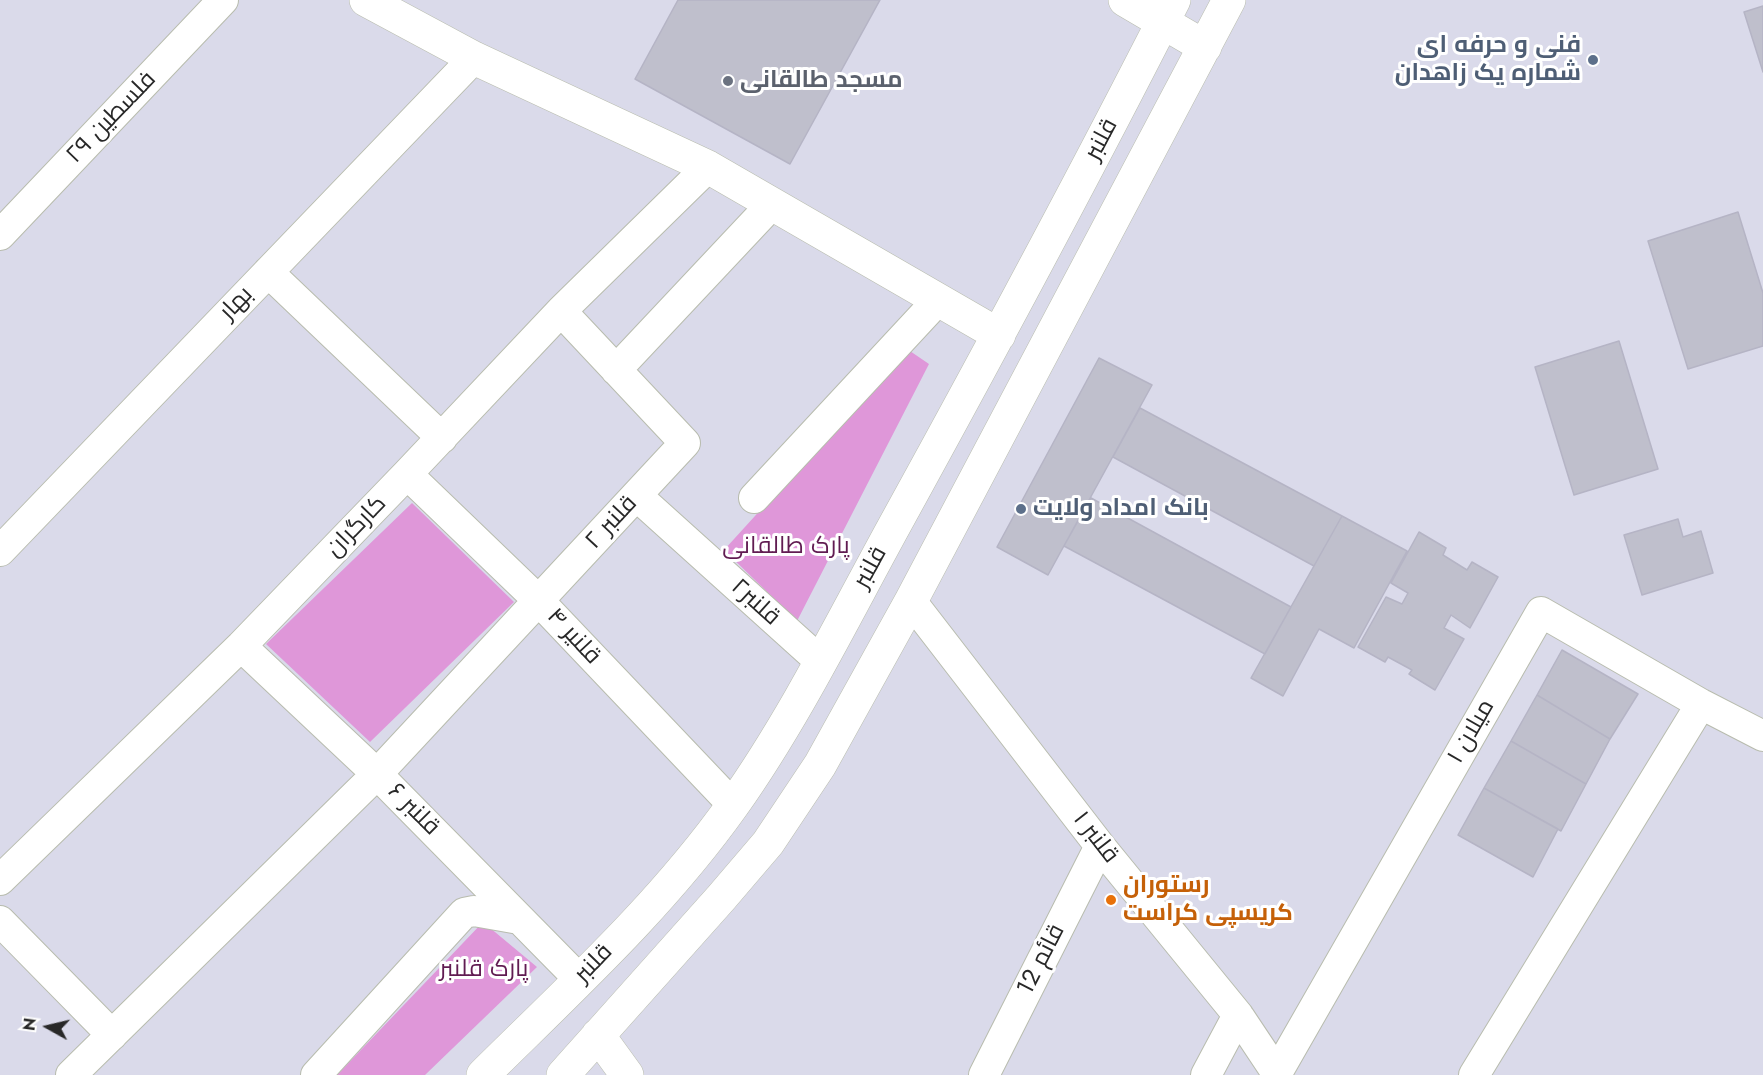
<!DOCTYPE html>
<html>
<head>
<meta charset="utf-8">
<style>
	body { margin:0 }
	#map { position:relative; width:1763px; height:1075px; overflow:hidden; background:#dadaea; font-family:Jost,sans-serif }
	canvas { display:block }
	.north { position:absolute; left:18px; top:997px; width:60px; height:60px; -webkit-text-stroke:4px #fff; paint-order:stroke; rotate:278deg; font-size:16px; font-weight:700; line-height:24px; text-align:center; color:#282828 }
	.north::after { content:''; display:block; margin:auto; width:21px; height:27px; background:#282828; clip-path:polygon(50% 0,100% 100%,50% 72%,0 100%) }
</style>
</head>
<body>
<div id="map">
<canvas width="1763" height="1075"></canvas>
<div class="north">N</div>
</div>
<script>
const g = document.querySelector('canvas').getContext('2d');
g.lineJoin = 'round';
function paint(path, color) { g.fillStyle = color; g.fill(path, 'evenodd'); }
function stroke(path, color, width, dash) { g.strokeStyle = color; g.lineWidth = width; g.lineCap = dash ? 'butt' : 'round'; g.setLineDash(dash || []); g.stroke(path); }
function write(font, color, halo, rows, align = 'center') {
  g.font = font + ' Jost,Cairo,sans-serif'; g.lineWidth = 6; g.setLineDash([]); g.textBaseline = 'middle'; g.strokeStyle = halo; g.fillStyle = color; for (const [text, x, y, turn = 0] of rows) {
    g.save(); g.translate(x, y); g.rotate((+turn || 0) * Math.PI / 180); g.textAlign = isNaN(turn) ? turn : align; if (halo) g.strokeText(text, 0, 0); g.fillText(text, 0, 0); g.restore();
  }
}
paint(new Path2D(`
	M907,349L929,364L797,621L724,550Z
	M412,503L514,602L370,742L266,644Z
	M483,922L537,967L425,1075H337Z`), '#df97d9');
const building = new Path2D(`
	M678,0H880L790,164L635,79Z
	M1763,6V72L1744,12Z
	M1738,212L1763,293V346L1688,369L1648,241Z
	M1619,341L1658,469L1574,495L1535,367Z
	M1099,358L1152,385L1048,575L997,547Z
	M1140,408L1342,516L1314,566L1113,457Z
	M1091,498L1291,607L1265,654L1064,546Z
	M1342,516L1407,551L1354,648L1319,629L1283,696L1251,678Z
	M1678,519L1683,537L1701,531L1713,573L1642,595L1624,535Z
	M1419,532L1446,548L1443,555L1467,570L1472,562L1498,577L1470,628L1451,615L1444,628L1464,639L1435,690L1409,674L1412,670L1388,657L1385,662L1358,647L1386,597L1402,604L1408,593L1391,583Z
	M1562,650L1638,694L1610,739L1537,695Z
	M1537,695L1610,739L1586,784L1511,741Z
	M1511,741L1586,784L1561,831L1484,788Z
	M1484,788L1558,829L1533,877L1458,835Z`);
paint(building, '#bfbfcc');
stroke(building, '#b5b4c5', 1.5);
const street = new Path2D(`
	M0,235L223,0
	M268,272L442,438
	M616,370L772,204
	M407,474L539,601L733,805
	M637,496L820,661
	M754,498L938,300
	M0,551L474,58
	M911,601L1100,846L1238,1015L1278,1075
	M241,646L377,774L580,980
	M0,880L241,646L407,474L561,311L708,167
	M0,921L112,1035
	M1277,1073L1541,612L1701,704L1763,736
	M71,1075L377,774L685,443L561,311
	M316,1075L464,913L474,911L519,919
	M984,1075L1100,846
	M1206,1075L1238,1015
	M1474,1075L1701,704`);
const secondary = new Path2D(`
	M366,0L474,58L708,167L999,335
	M1125,0L1205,47
	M598,1035L627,1075
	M483,1075C570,989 662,905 733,805C796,716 845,615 898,519C992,348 1085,175 1174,0
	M563,1075L721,898L768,843L820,765L911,601L1229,0`);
stroke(street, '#b8bcae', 32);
stroke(secondary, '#b8bcae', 34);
stroke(street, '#fff', 30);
stroke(secondary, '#fff', 33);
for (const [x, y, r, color] of [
	[1593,60,6,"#5c6f8a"],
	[728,81,6,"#6b7280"],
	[1021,509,6,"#5c6f8a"],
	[1111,900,6,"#e8710a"]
]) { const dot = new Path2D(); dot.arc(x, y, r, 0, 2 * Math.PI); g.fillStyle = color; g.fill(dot); stroke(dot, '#fff', 2); }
write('bold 24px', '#4e5e75', '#fff', [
	["فنی و حرفه ای",1581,46],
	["شماره یک زاهدان",1581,74],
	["بانک امداد ولایت",1033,509,"left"]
], 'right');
write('bold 24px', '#5b616d', '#fff', [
	["مسجد طالقانی",740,81]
], 'left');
write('24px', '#282828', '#fff', [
	["فلسطین ۲۹",112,118,-46],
	["قلنبر",1102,140,-62],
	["بهار",237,304,-46],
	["قلنبر ۲",612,523,-47],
	["کارگران",357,527,-46],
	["قلنبر",871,568,-61],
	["قلنبر۲",755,603,42],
	["قلنیر ۴",573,637,47],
	["میلان ۱",1472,732,-60],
	["قلنبر ۶",413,810,45],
	["قلنبر ۱",1095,838,52],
	["قائم 12",1042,960,-63],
	["قلنبر",594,964,-46]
]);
write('24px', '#611c52', '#fff', [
	["پارک طالقانی",786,547],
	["پارک قلنبر",484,970]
]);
write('bold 24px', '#c56008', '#fff', [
	["رستوران",1123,886],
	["کریسپی کراست",1123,914]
], 'left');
</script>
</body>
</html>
